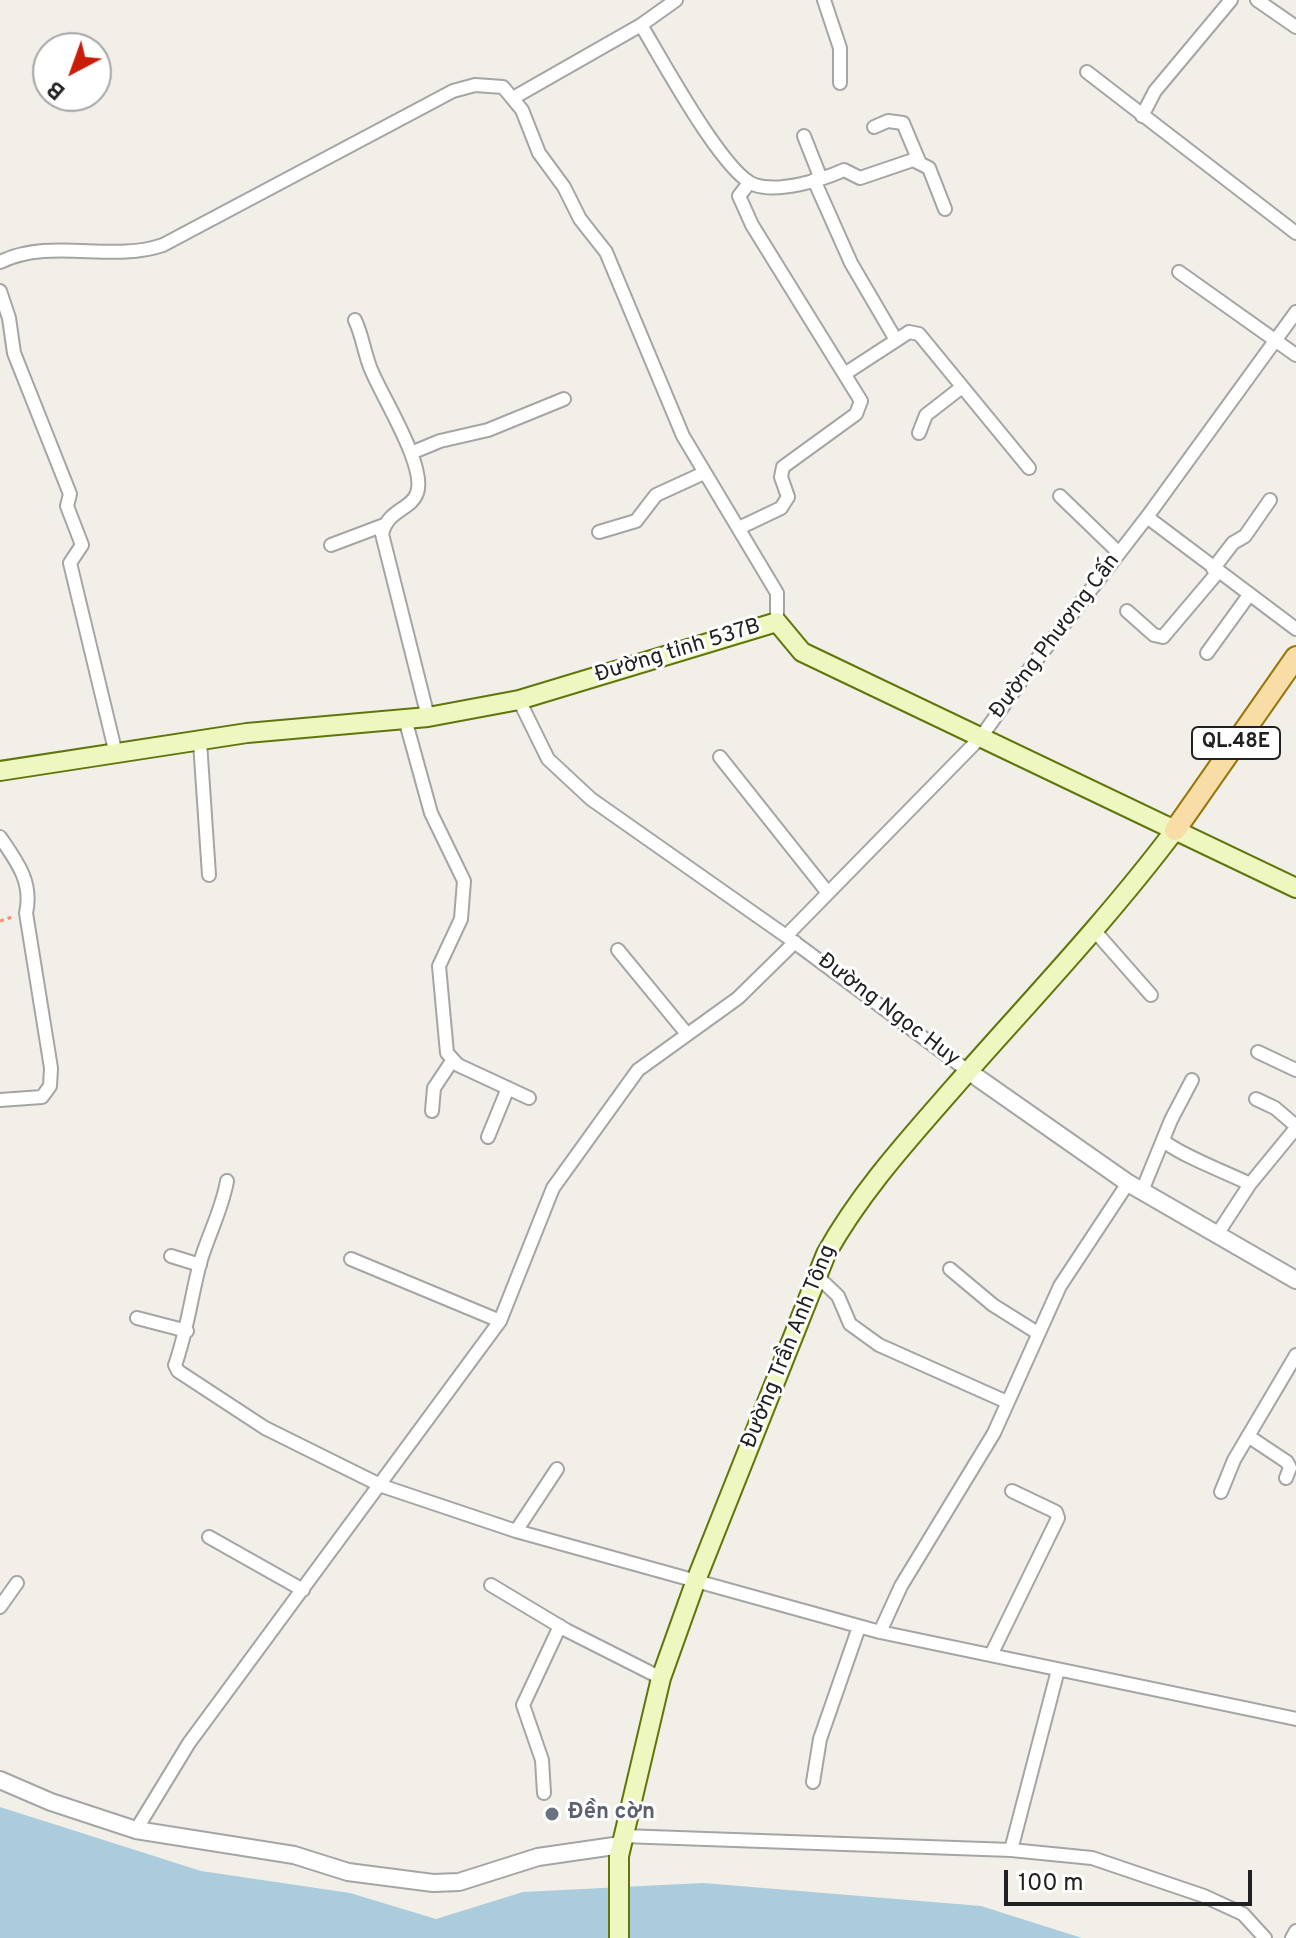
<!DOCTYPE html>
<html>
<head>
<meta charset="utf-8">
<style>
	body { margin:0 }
	#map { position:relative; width:1296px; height:1938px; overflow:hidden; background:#f1efe8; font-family:Overpass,sans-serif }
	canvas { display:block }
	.north { position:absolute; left:32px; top:32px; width:80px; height:80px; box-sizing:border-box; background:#fff; border:2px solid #a6a6a6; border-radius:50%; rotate:221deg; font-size:22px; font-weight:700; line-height:32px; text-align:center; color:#212121 }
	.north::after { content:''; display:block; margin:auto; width:28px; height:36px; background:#c91c09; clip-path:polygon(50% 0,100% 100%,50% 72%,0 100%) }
	.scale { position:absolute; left:1004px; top:1870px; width:248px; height:36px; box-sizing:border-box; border:4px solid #212121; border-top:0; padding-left:10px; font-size:24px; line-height:28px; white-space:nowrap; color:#212121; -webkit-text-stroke:6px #fff; paint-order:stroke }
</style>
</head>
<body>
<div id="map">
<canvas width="1296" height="1938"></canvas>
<div class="north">B</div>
<div class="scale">100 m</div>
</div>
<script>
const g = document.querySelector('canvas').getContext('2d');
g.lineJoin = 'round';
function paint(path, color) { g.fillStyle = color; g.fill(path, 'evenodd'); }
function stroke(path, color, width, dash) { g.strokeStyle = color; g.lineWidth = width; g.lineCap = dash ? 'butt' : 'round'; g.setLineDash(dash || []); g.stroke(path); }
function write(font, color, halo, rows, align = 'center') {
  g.font = font + ' Overpass,sans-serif'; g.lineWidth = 6; g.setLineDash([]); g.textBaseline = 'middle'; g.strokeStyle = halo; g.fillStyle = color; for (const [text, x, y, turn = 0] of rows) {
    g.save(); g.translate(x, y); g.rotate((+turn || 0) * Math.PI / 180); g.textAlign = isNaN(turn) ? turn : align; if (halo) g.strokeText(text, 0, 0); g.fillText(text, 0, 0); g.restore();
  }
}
paint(new Path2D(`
	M0,1807L201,1871L350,1893L436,1919L523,1892L703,1883L981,1906L1082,1938H0Z`), '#abccdc');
const minor = new Path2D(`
	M824,0L840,48V83
	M1257,0L1296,27
	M641,25C661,58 724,175 755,185C779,193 822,180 844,170L860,178L913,160L929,168L945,209
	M1087,72L1296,233
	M513,98L641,25L676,0
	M1142,116L1155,91L1231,0
	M874,127L888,121L903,123L919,161
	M804,136L821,179
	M814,180L851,263L896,340
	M0,262C52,237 111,263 163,245L453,91L475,85L503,87L522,110L539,153L564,187L580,219L606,252L683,436L777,593V622
	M1179,272L1296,355
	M0,291L9,318L14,353L70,494L67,506L82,545L70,563L116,754
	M355,320C362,335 364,351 370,367C380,394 427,466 417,493C411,510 388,509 382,534L428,717
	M846,373L909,332L919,334L1029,468
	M919,433L926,415L962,387
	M411,453L440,441L488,430L564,399
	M1060,496L1119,553
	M1147,517L1296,629
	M739,528L781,508L788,497L781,477L783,467L856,414L861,401L752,225L739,196L749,183
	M599,532L636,521L656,495L704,473
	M331,545L384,525
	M1213,569L1233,543L1245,536L1270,500
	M1127,611L1154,635L1163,637L1218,572
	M1207,653L1249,595
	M519,700L548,759L591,799L786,936L968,1071
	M405,719L431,813L464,881L461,919L439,966L447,1053L458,1065L529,1098
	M200,742L209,875
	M720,757L828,893
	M0,837C17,862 33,882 26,913L51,1068L50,1086L42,1097L0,1100
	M1093,929L1151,995
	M786,936L981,737L1031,667L1147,517L1296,312
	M618,950L687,1034
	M1258,1052L1296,1070
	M1256,1099L1275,1108L1296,1126
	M432,1111L434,1088L452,1061
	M488,1137L508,1088
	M1163,1140C1175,1153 1230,1174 1250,1184
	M227,1181C222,1210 208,1235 200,1263C191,1297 187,1332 175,1365L178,1371L265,1428L382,1486L516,1531L880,1632L1296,1719
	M1142,1191L1171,1120L1192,1080
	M1218,1233L1250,1184L1296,1128
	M171,1256L200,1265
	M351,1259L500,1321
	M950,1269L993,1305L1036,1332
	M817,1276L838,1296L850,1324L879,1345L1007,1402
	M137,1318L187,1331
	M1248,1436L1287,1462L1290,1468L1286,1478
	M1221,1492L1234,1460L1296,1355
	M516,1531L557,1469
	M209,1537L303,1590
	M491,1585L566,1630L661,1678
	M0,1607L17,1583
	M880,1632L901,1586L994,1433L1060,1286L1128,1183
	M991,1655L1058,1518L1056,1512L1012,1491
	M813,1782L820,1739L859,1627
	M544,1793L542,1760L523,1705L560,1626
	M136,1830L189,1743L500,1321L553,1188L638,1070L738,998L795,942
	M623,1836L1011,1850L1092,1858L1204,1896L1243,1914L1265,1938
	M1011,1850L1058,1670
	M1292,1938L1296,1931`);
const tertiary = new Path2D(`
	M968,1071L1128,1183L1296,1280
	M0,1780L51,1802L136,1830L294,1855L348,1872L433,1883L459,1882L538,1857L621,1845`);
const secondary = new Path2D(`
	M0,771L247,733L428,717L519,700L777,622L802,652L1296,888
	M619,1938V1856L661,1678L695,1583L826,1254C861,1191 909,1139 956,1085C1030,1001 1108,919 1175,830`);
const primary = new Path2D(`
	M1175,830L1296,657`);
stroke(minor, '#a5a5a5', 16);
stroke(tertiary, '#a5a5a5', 20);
stroke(secondary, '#60760a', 22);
stroke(primary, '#977607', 24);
stroke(new Path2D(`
	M0,921L12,917`), '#f49077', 3, [4, 4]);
stroke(minor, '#fff', 12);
stroke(tertiary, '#fff', 16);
stroke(secondary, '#eff7c0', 18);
stroke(primary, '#f8dda6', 20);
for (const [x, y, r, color] of [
	[552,1814,8,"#6b7280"]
]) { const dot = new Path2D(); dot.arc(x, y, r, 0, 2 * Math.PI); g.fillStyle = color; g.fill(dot); stroke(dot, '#fff', 3); }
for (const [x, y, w] of [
	[1236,743,88]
]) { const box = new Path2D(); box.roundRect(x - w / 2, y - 16, w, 32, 6); g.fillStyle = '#fff'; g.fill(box); stroke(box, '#212121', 2); }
write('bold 20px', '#212121', null, [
	["QL.48E",1236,743]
]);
write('22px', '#212121', '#fff', [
	["Đường Phương Cấn",1056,637,-53],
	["Đường tỉnh 537B",678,652,-17],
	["Đường Ngọc Huy",888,1011,37],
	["Đường Trần Anh Tông",790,1347,-68]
]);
write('bold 22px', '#5b616d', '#fff', [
	["Đền cờn",568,1814]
], 'left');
</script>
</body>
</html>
